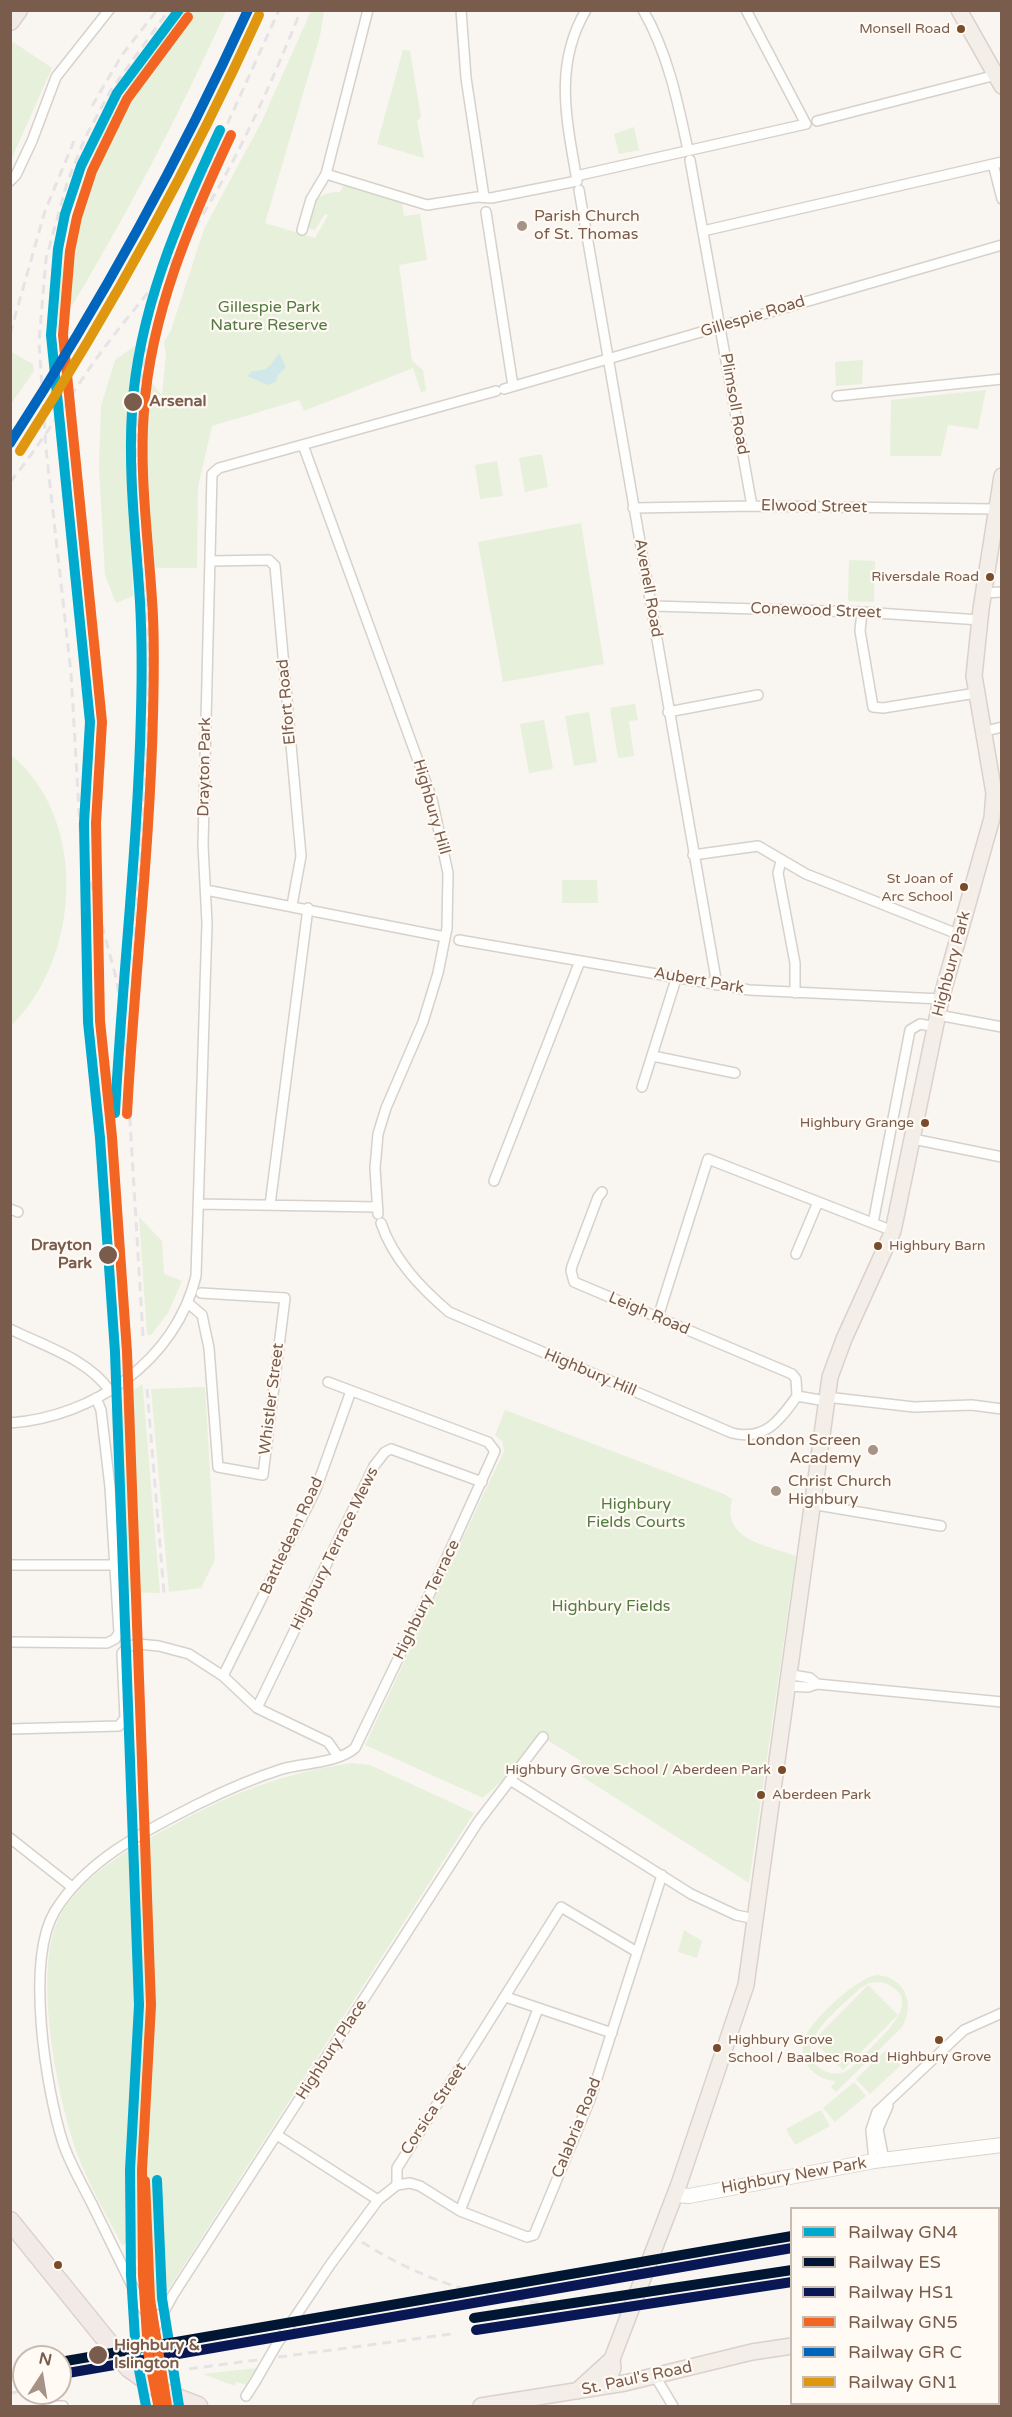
<!DOCTYPE html>
<html>
<head>
<meta charset="utf-8">
<style>
	body { margin:0 }
	#map { position:relative; width:1012px; height:2417px; overflow:hidden; background:#f9f5f0; font-family:"Varela Round",sans-serif }
	canvas { display:block }
	.frame { position:absolute; inset:0; border:12px solid #7a5c4d; pointer-events:none }
	.legend { position:absolute; left:790px; top:2207px; width:210px; height:198px; box-sizing:border-box; background:#fffaf3; border:2px solid #cabbb1; margin:0; padding:8px 10px; list-style:none; font-size:18px; color:#7a5c4d }
	.legend li { display:flex; align-items:center; gap:12px; height:30px }
	.legend b { width:30px; border:2px solid #cabbb1 }
	.north { position:absolute; left:12px; top:2345px; width:60px; height:60px; box-sizing:border-box; background:#fffaf3; border:2px solid #cabbb1; border-radius:50%; rotate:12deg; font-size:16px; font-weight:700; line-height:24px; text-align:center; color:#7a5c4d }
	.north::after { content:''; display:block; margin:auto; width:21px; height:27px; background:#a69286; clip-path:polygon(50% 0,100% 100%,50% 72%,0 100%) }
</style>
</head>
<body>
<div id="map">
<canvas width="1012" height="2417"></canvas>
<div class="frame"></div>
<ul class="legend">
<li><b style="height:8px;background:#00a9ce"></b>Railway GN4</li>
<li><b style="height:8px;background:#011633"></b>Railway ES</li>
<li><b style="height:8px;background:#091855"></b>Railway HS1</li>
<li><b style="height:8px;background:#f26522"></b>Railway GN5</li>
<li><b style="height:8px;background:#0065bd"></b>Railway GR C</li>
<li><b style="height:8px;background:#de970f"></b>Railway GN1</li>
</ul>
<div class="north">N</div>
</div>
<script>
const g = document.querySelector('canvas').getContext('2d');
g.lineJoin = 'round';
function paint(path, color) { g.fillStyle = color; g.fill(path, 'evenodd'); }
function stroke(path, color, width, dash) { g.strokeStyle = color; g.lineWidth = width; g.lineCap = dash ? 'butt' : 'round'; g.setLineDash(dash || []); g.stroke(path); }
function write(font, color, halo, rows, align = 'center') {
  g.font = font + ' "Varela Round",sans-serif'; g.lineWidth = 4.5; g.setLineDash([]); g.textBaseline = 'middle'; g.strokeStyle = halo; g.fillStyle = color; for (const [text, x, y, turn = 0] of rows) {
    g.save(); g.translate(x, y); g.rotate((+turn || 0) * Math.PI / 180); g.textAlign = isNaN(turn) ? turn : align; if (halo) g.strokeText(text, 0, 0); g.fillText(text, 0, 0); g.restore();
  }
}
paint(new Path2D(`
	M185,11H226C178,117 125,219 64,319L58,316C63,194 108,103 185,11Z
	M311,11H324L320,36L265,223L315,238L328,215L325,214L315,230L307,228C314,204 312,193 340,192L344,185L402,203L404,216L420,214L427,260L399,265L412,361L423,370L426,391L421,392L413,368L304,411L299,400L212,426L198,487L197,568H157L154,566C145,505 136,443 151,382L162,395L166,353L164,342L171,330L204,229L261,123Z
	M13,42L52,68L11,160L10,45Z
	M403,50L410,51L421,117L417,121L424,158L377,144Z
	M634,127L639,150L619,154L614,134Z
	M136,345L127,422L133,596L116,603L105,575L99,468L101,406L115,360Z
	M11,352L33,364L34,371L11,404Z
	M863,360L862,384L836,386L835,362Z
	M986,390L978,429L948,425L941,456H890L891,400Z
	M542,454L548,487L525,492L519,458Z
	M497,461L503,496L480,499L475,465Z
	M581,523L604,664L503,682L478,542Z
	M849,560L875,561L874,602L848,601Z
	M635,704L638,720L629,721L634,756L618,758L610,708Z
	M589,712L597,762L574,766L565,716Z
	M544,720L553,769L529,773L520,724Z
	M11,755C89,819 81,958 11,1026Z
	M562,880H597L598,903H562Z
	M139,1217L162,1241L164,1274L182,1281L168,1313L151,1335H147Z
	M142,1384L143,1389L160,1593L125,1592L111,1408Z
	M205,1387L215,1560L201,1588L169,1592L151,1389Z
	M505,1410L724,1494L732,1499C721,1540 766,1545 796,1556L749,1883L575,1772L581,1761L539,1735L510,1773L483,1798L365,1745L504,1451L502,1441L495,1435Z
	M351,1763L370,1765L474,1813L170,2287L159,2302L153,2303L133,2268L139,2265L128,2243L122,2245C107,2216 90,2187 78,2156C58,2100 31,1970 60,1916C83,1874 132,1847 172,1826C234,1792 281,1774 351,1763Z
	M684,1930L702,1941L697,1958L678,1952Z
	M877,1975C904,1977 916,2003 902,2027L836,2092L831,2087L836,2081C813,2080 795,2058 806,2035C815,2017 858,1977 877,1975ZM881,1982C926,1996 888,2031 871,2048C863,2055 854,2068 844,2072C835,2075 825,2073 818,2067C791,2042 844,2005 860,1988L869,1983Z
	M868,1985L898,2015L843,2070L813,2041Z
	M887,2049L902,2064L870,2094L856,2079Z
	M854,2082L866,2096L835,2122L823,2108Z
	M821,2110L830,2126L795,2145L786,2129Z
	M257,2368L247,2385L236,2382L235,2386L203,2374Z`), '#e7f0db');
paint(new Path2D(`
	M279,353L286,367L278,375L276,382L268,385L247,376L252,371C269,371 270,366 279,353Z`), '#d0e8ea');
const street = new Path2D(`
	M461,10L466,78L484,197
	M643,10C668,53 678,103 688,150
	M817,121L996,75
	M690,160L752,506
	M993,164L1002,199
	M326,174L427,205L477,197L491,198L577,181C567,121 553,66 586,10
	M576,176L806,124L746,10
	M10,181L16,175L32,141L56,77L109,10
	M579,190L717,985
	M486,212L513,386
	M302,230L311,199L326,174L368,10
	M703,231L1002,162
	M504,389L1002,245
	M837,396L1002,379
	M303,445L432,799L448,873L447,928L438,973L423,1022L386,1108L378,1134L375,1168L378,1214
	M633,508L752,506L995,509
	M210,561L269,560L275,566L301,856L292,905
	M983,593L1002,592
	M653,606L862,612L980,620
	M862,612L860,631L873,707L883,708L976,693
	M668,712L758,695
	M982,732L1002,727
	M693,855L758,846L806,874L960,935
	M781,861L778,873L795,963V993
	M206,890L445,937
	M459,940L749,990L941,999
	M938,1015L1002,1027
	M653,1056L735,1073
	M642,1087L677,976
	M913,1139L1002,1157
	M494,1181L580,961
	M602,1192L598,1197L572,1266L571,1271L574,1282L792,1374L796,1379L797,1396
	M198,1204L377,1207
	M270,1205L308,908
	M10,1209L18,1212
	M381,1223C393,1259 421,1288 449,1312L732,1433C765,1441 779,1421 797,1396L826,1401
	M873,1223L910,1030L920,1024L936,1027
	M796,1254L818,1202
	M188,1303L202,1315L209,1348L218,1467L263,1475L285,1298L201,1293
	M658,1317L708,1159L893,1231
	M10,1329C44,1346 88,1359 110,1391
	M826,1397L914,1407L972,1405L1002,1409
	M10,1423C94,1417 176,1360 196,1276L207,923L203,845L212,474L219,468L496,391
	M811,1504L941,1526
	M10,1565H115
	M10,1642L107,1643L115,1639L119,1633L110,1487L101,1410L96,1398
	M223,1676L316,1489L351,1391
	M817,1684L1002,1702
	M786,1686L808,1687L817,1684L810,1678L787,1674
	M257,1708L374,1466L385,1452L391,1449L482,1482
	M10,1729L119,1726L125,1718L122,1653L129,1646L138,1644L159,1646L189,1654L223,1676L257,1708L328,1742L338,1756
	M510,1780L691,1894L736,1915L755,1919
	M10,1838L72,1887
	M506,1997L612,2033
	M277,2135L378,2200
	M884,2160L878,2129L888,2106
	M874,2161L871,2130L877,2112L964,2030L1002,2013
	M397,2185L410,2183L420,2186L460,2211L527,2237L534,2235L591,2097L662,1875
	M460,2211L538,2009
	M998,2297H1002
	M162,2317L144,2310C127,2275 110,2240 92,2204C82,2184 70,2164 63,2143C46,2090 25,1960 55,1911C87,1859 145,1831 198,1804C224,1791 254,1778 282,1769C304,1763 338,1763 355,1748L441,1570L495,1451L488,1442L328,1382
	M277,2344L330,2265L378,2200L397,2185V2168L561,1907L637,1952
	M132,2370L173,2295L478,1822L543,1737
	M655,2376L673,2406
	M246,2396L255,2382
	M49,2406H63`);
const secondary = new Path2D(`
	M676,2195L689,2196L874,2161L1002,2145`);
const primary = new Path2D(`
	M959,10L1002,86
	M606,2386L613,2368L612,2359L679,2184L746,1985L830,1377L844,1339L893,1231L941,999L992,818L994,793L974,676L981,609L1002,476
	M577,2391L612,2359
	M998,2401L1002,2402
	M481,2406L625,2383L752,2352L792,2346`);
const highway = new Path2D(`
	M10,21L18,10
	M10,2221L129,2368L164,2393L198,2406`);
stroke(street, '#d7d1cb', 12);
stroke(secondary, '#d9d2cb', 16);
stroke(primary, '#dad1cc', 18);
stroke(highway, '#dad1cc', 21);
stroke(street, '#fefefd', 9);
stroke(secondary, '#fefefd', 14);
stroke(primary, '#f3eee8', 15);
stroke(highway, '#f2eae7', 18);
stroke(new Path2D(`
	M92,106L122,55L157,10
	M178,233L279,10
	M10,334L45,211L74,141
	M10,482C42,443 67,400 96,359C123,321 154,288 180,250C230,177 268,92 301,10
	M131,1026C134,904 149,782 149,660C149,611 141,564 137,515C134,460 136,403 146,348
	M143,1336L124,1022L116,978L81,845L71,673L46,449L39,342L46,259L67,183L85,138L111,90L169,10
	M147,1389L164,1593
	M362,2242C442,2293 527,2312 621,2300
	M189,2369L451,2334
	M10,2393L24,2391`), '#e6e3e7', 3, [9, 6]);
const streetBridge = new Path2D(`
	M255,2382L277,2344`);
stroke(streetBridge, '#d7d1cb', 12, []);
stroke(streetBridge, '#fefefd', 9);
stroke(new Path2D(`
	M115,1113C122,979 138,846 141,712C142,675 142,638 140,602C136,538 128,475 132,411C138,312 178,219 220,130
	M157,2180L162,2298L179,2406
	M146,2406L136,2354L131,2275L130,2170L139,2005L115,1352L100,1138L88,1022L84,823L90,722L51,335L58,249L65,214L81,166L117,93L179,10`), '#00a9ce', 10);
stroke(new Path2D(`
	M474,2318L792,2270
	M60,2362L792,2236`), '#011633', 10);
stroke(new Path2D(`
	M476,2330L792,2282
	M62,2374L792,2248`), '#091855', 10);
stroke(new Path2D(`
	M127,1114C134,981 150,848 153,715C154,676 155,638 152,600C148,536 139,473 144,410C151,313 190,222 231,135
	M145,2181L150,2299L167,2406
	M158,2404L148,2352L143,2275L142,2170L151,2005L127,1352L112,1137L100,1021L96,823L102,722L63,335L70,251L77,217L92,171L127,99L188,17`), '#f26522', 10);
stroke(new Path2D(`
	M10,443C100,304 179,161 248,10`), '#0065bd', 10);
stroke(new Path2D(`
	M20,451C110,311 190,167 259,15`), '#de970f', 10);
for (const [x, y, r, color] of [
	[961,29,5,"#7a4b2a"],
	[522,226,6,"#a69286"],
	[133,402,10,"#7a5c4d"],
	[990,577,5,"#7a4b2a"],
	[964,887,5,"#7a4b2a"],
	[925,1123,5,"#7a4b2a"],
	[878,1246,5,"#7a4b2a"],
	[108,1255,10,"#7a5c4d"],
	[873,1450,6,"#a69286"],
	[776,1491,6,"#a69286"],
	[782,1770,5,"#7a4b2a"],
	[761,1795,5,"#7a4b2a"],
	[939,2040,5,"#7a4b2a"],
	[717,2048,5,"#7a4b2a"],
	[58,2265,5,"#7a4b2a"],
	[98,2355,10,"#7a5c4d"]
]) { const dot = new Path2D(); dot.arc(x, y, r, 0, 2 * Math.PI); g.fillStyle = color; g.fill(dot); stroke(dot, '#fffaf3', 2); }
write('14px', '#7a5c4d', '#fffaf3', [
	["Monsell Road",950,29],
	["Riversdale Road",979,577],
	["St Joan of",953,879],
	["Arc School",953,897],
	["Highbury Grange",914,1123],
	["Highbury Barn",889,1246,"left"],
	["Highbury Grove School / Aberdeen Park",771,1770],
	["Aberdeen Park",772,1795,"left"],
	["Highbury Grove",728,2040,"left"],
	["School / Baalbec Road",728,2058,"left"],
	["Highbury Grove",939,2057,"center"]
], 'right');
write('16px', '#7a5c4d', '#fffaf3', [
	["Parish Church",534,217],
	["of St. Thomas",534,235],
	["London Screen",861,1441,"right"],
	["Academy",861,1459,"right"],
	["Christ Church",788,1482],
	["Highbury",788,1500]
], 'left');
write('16px', '#537a41', '#fffaf3', [
	["Gillespie Park",269,308],
	["Nature Reserve",269,326],
	["Highbury",636,1505],
	["Fields Courts",636,1523],
	["Highbury Fields",611,1607]
]);
write('16px', '#7a5c4d', '#fffaf3', [
	["Gillespie Road",753,317,-17],
	["Plimsoll Road",734,404,80],
	["Elwood Street",814,507,1],
	["Avenell Road",648,588,80],
	["Conewood Street",816,611,2],
	["Elfort Road",287,702,-95],
	["Drayton Park",205,767,-89],
	["Highbury Hill",431,807,74],
	["Highbury Park",952,964,-75],
	["Aubert Park",699,981,10],
	["Leigh Road",649,1314,23],
	["Highbury Hill",590,1373,23],
	["Whistler Street",272,1399,-83],
	["Battledean Road",292,1536,-65],
	["Highbury Terrace Mews",335,1549,-64],
	["Highbury Terrace",427,1600,-64],
	["Highbury Place",332,2050,-57],
	["Corsica Street",434,2109,-57],
	["Calabria Road",577,2128,-68],
	["Highbury New Park",794,2176,-10],
	["St. Paul's Road",637,2379,-12]
]);
write('bold 16px', '#7a5c4d', '#fffaf3', [
	["Arsenal",149,402],
	["Drayton",92,1246,"right"],
	["Park",92,1264,"right"],
	["Highbury &",114,2346],
	["Islington",114,2364]
], 'left');
</script>
</body>
</html>
